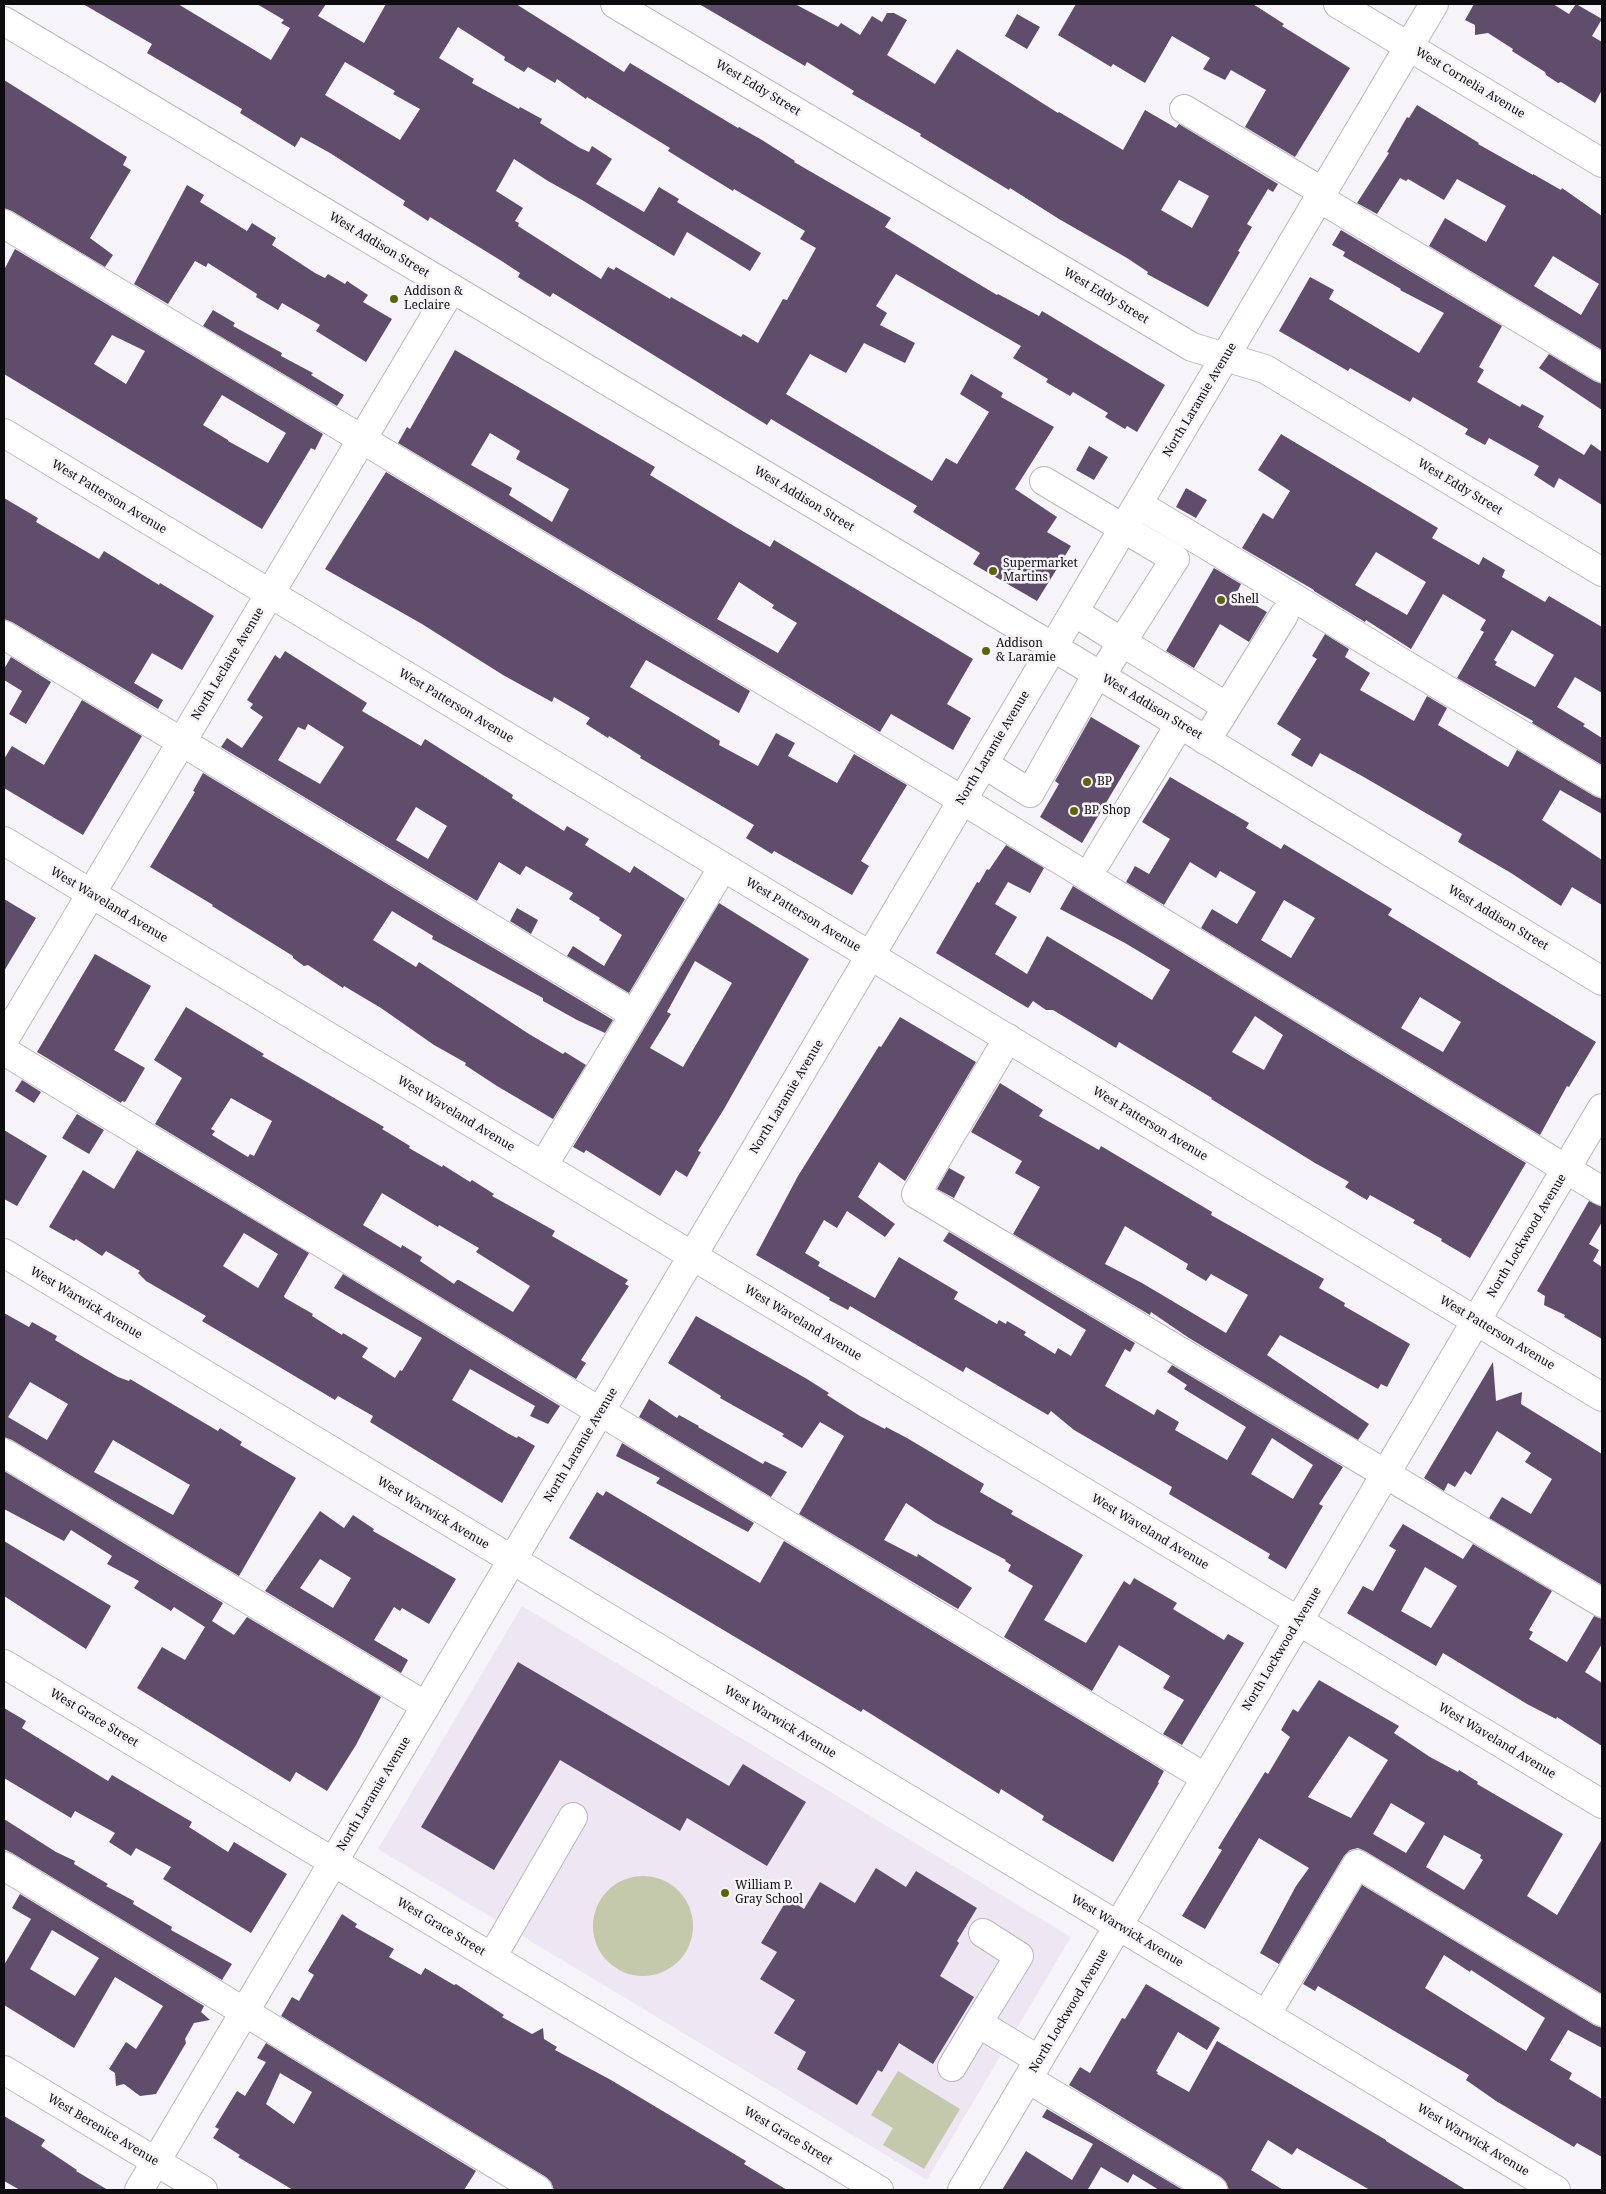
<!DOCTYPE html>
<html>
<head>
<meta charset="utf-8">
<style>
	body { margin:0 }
	#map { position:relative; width:1606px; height:2194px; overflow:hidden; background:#f7f4f9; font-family:"Noto Serif",serif }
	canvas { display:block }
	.frame { position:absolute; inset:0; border:5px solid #0c0b0d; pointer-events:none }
</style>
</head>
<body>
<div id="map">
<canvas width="1606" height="2194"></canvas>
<div class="frame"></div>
</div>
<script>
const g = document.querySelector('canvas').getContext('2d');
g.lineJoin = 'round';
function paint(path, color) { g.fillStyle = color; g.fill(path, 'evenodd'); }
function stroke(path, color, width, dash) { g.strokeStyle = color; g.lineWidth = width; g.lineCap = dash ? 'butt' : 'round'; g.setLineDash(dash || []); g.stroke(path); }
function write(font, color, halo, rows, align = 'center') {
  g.font = font + ' "Noto Serif",serif'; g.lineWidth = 5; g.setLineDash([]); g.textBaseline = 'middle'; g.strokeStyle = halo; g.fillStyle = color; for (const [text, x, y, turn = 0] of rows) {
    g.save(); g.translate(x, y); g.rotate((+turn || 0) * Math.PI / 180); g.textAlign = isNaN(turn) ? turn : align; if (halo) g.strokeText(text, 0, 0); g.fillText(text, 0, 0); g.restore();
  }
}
paint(new Path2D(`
	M522,1606L1071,1937L927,2180L378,1849Z`), '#eee7f3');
paint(new Path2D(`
	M593 1926a50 50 0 1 1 100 0a50 50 0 1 1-100 0Z
	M898,2071L960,2109L924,2169L883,2145L893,2128L871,2115Z`), '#c4c9ab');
paint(new Path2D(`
	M83,4H178L271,60L290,28L281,23L284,20L257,4H326L318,16L364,43L386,4H516L624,72L630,63L738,128L739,127L762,140L795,161L794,162L891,218L885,227L952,268L997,295L998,294L1039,316L1042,311L1165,385L1137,432L1127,426L1125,429L1105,417L1108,413L1073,392L1070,396L1046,382L1048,379L1013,358L1021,346L896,274L876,306L887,313L880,325L915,343L905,363L864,343L846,373L810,354L786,394L932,481L946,458L957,464L989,412L960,394L971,374L1003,393L1001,397L1054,427L1015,489L1057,517L1047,532L1071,546L1037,601L973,564L980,553L913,512L917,506L771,419L767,425L553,293L550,297L518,277L520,273L500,260L430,217L428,221L403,205L405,201L330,153L301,137L295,147L240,113L242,109L147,53L152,44ZM458,27L505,57L504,60L524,72L528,67L555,83L557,79L586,99L587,97L670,148L668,151L710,177L733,191L734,189L805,231L800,239L816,248L787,300L783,299L758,343L743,334L741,337L671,297L670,299L616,267L614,270L608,267L601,279L518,226L519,223L515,221L523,208L496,191L514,159L548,181L582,200L674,256L687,232L750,271L761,253L677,202L679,199L659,187L644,212L596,184L612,159L592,146L589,152L580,148L540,123L542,119L520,107L519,109L472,83L474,79L439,58ZM345,62L395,91L393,94L420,109L400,140L325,95Z
	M699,4H795L838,27L841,23L860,35L872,16L882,22L887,13H894L907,20L887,55L935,84L957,49L1058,113L1059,112L1123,150L1145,110L1176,128L1179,124L1278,184L1273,192L1268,189L1247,224L1252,227L1238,251L1240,252L1208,307L1147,274L1148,272L1127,258L1059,219L1010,188L1009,190L920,136L921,134L852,94L854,91L807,62L805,66ZM1179,180L1209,196L1192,228L1161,210Z
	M1076,4H1253L1284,24L1282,26L1350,68L1295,157L1245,127L1266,90L1231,70L1225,80L1203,69L1210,58L1172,36L1145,83L1113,64L1111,67L1058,35Z
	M1474,4H1553L1569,14L1576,4L1602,19L1592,36L1602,42V90L1595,103L1561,82L1558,83L1546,75L1545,72L1512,51L1513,49L1488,33L1475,35V25L1465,20Z
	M1017,14L1040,27L1027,49L1005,36Z
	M4,80L127,157L123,165L131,170L90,238L113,255L105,267L12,211L4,208Z
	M1417,105L1479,143L1478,144L1533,175V174L1561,190L1562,188L1602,216V350L1429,246L1445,218L1486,242L1506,206L1457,179L1444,200L1408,179L1406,181L1400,178L1377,214L1357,203L1389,153L1387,152L1407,117L1409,118ZM1553,256L1599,284L1581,315L1534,286Z
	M187,185L204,195L200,202L247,231L252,223L276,238L272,245L315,273L325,278L328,274L345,284L347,281L368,295L363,302L392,319L366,362L316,331L320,325L282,303L278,310L256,297L257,294L208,263L206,267L195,261L168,304L134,284Z
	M1341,230L1502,326L1479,367L1484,370L1477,382L1520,407L1522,404L1544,416L1538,427L1584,455L1591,444L1602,452V505L1559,478L1554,488L1534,475L1539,466L1489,438L1485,445L1465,434L1468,429L1413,397L1410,402L1350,368L1348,371L1279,331L1310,277L1334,290L1329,299L1419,353L1444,313L1400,290L1401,289L1343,256L1345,252L1332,245Z
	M15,249L323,434L315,450L311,448L262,529L4,374V270ZM112,335L145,351L126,384L94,364ZM222,395L286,433L268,463L228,441V440L203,425Z
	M213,310L235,323L233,326L282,353L281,356L313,373L311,375L344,395L337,406L203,326Z
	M455,350L655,467L650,475L734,526L770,547L774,540L973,659L947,704L971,718L953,750L891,714L880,732L398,443L407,427L410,429ZM490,433L520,451L516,459L569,489L552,522L509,495L512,488L471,465ZM739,582L774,605L772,608L797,623L778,653L717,619Z
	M1549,354L1594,381L1602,384V410L1539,368Z
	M1281,434L1438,528L1432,538L1479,565L1483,557L1505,570L1502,577L1545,602L1549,596L1602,627V693L1575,677L1557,707L1585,724L1583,726L1602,738V765L1532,723L1533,721L1457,678L1484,632L1480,630L1486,620L1443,594L1411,649L1366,620L1365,622L1314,591V590L1242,548L1263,513L1273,519L1290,491L1258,470ZM1376,552L1426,582L1407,615L1355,585ZM1512,630L1554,655L1535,687L1495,665L1497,662L1494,660Z
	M1089,446L1108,457L1094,480L1076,470Z
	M386,472L750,691L739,713L646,660L630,687L720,741L719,745L758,766L776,733L795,743L788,756L837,783L854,754L907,785L861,861L869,866L852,895L774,851L772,854L746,838L754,825L640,758L641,756L609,736L608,738L586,724L590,718L554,697L552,702L503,675L422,624L325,569Z
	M1186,488L1207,500L1196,518L1176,507Z
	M4,498L38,518L36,522L99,559L104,551L159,585L160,583L214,616L182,670L152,653L134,683L163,700L158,709L12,622L4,619Z
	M1214,568L1241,584L1236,594L1267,612L1249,642L1220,624L1194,668L1166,651Z
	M1325,634L1349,649L1345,657L1370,673L1360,690L1414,721L1427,696L1447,708L1438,725L1508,767L1517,750L1594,796L1602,799V814L1560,790L1542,820L1602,860V905L1572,887L1561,906L1511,873L1458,842L1462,834L1362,776L1320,753L1312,767L1291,755L1301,739L1277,724L1317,659L1312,656Z
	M285,651L367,703L362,711L421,746L425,739L513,795L512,798L564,831L567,826L589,839L585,845L630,873L634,866L685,899L629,993L567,956L573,946L604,966L622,935L599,920L600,918L569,899L573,893L526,866L520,875L499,862L477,901L221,747L227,738L242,748L263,717L250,708L253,704L247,700L275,655L280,659ZM308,724L344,747L320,784L278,760L298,727L305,730ZM416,807L447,826L428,859L396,840Z
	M11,657L51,682L26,724L9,714L22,691L4,680V669Z
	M82,700L142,736L83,835L4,788V759L12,746L44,765Z
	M1091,717L1140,746L1082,843L1040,817L1059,784L1055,781Z
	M203,773L613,1020L605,1033L577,1020L543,1001V998L432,939L433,936L392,911L373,940L416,967L419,962L529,1034L563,1054L565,1052L586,1065L553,1119L497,1086L465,1065L466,1063L434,1045L381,1008L344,986L343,988L308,965L304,966L293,958V956L212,906L213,905L150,867L195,792L193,791Z
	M1170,777L1249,823L1246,828L1281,849L1284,844L1392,909L1388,915L1596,1042L1569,1087L1567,1086L1540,1135L1201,928L1212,909L1237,924L1256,892L1220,871L1216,878L1190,862L1164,905L1126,882L1135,866L1149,874L1170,839L1142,822ZM1284,900L1315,918L1291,958L1261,940ZM1420,997L1461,1022L1443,1052L1401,1028Z
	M1006,845L1044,868L1030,893L1008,882L995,904L1017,917L995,954L1027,974L1047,936L1152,1000L1170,970L1125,943L1060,909L1073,886L1526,1163L1470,1258L1441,1241L1442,1239L1413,1223L1415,1220L1370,1195L1367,1200L1345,1187L1349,1182L1315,1163L1211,1099L1212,1098L1119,1042L1116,1048L1053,1010H1046L1033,1001L1028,1008L936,953L977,882L979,883L987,869L989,870ZM1255,1016L1283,1035L1264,1070L1232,1052Z
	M4,899L36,918L4,971Z
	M719,903L809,959L724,1109L698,1151L701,1152L687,1177L676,1170L660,1196L586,1150L584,1153L573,1147ZM695,961L732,983L683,1067L650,1048L671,1014L667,1012Z
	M517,908L538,920L531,934L510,921Z
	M95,954L151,986L114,1050L145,1068L125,1102L122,1101L121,1103L37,1052Z
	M186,1007L264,1054L262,1056L288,1071L384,1127L382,1129L410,1146L409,1148L442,1167L443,1165L470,1182L472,1180L494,1194L492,1196L555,1231L552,1236L628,1280L625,1284L629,1286L581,1360L586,1363L576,1379L155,1124L182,1078L154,1060ZM231,1098L272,1121L254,1156L250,1154L248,1157L212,1135L215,1131L211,1129ZM382,1193L438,1227L439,1225L479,1248L476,1252L530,1286L513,1312L459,1280H457L454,1284L420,1261L422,1257L402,1245L401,1248L363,1225Z
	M900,1017L976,1062L905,1181L879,1162L858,1197L895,1224L885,1237L847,1211L837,1228L824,1220L805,1253L820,1262L818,1266L875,1298L899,1257L958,1292L954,1299L997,1324L999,1320L1006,1324L1007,1321L1026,1332L1024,1335L1055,1354L1058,1348L1071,1356L1086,1330L943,1241L949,1232L1135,1343L1130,1352L1125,1349L1105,1386L1154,1415L1157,1409L1179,1422L1175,1430L1227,1460L1246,1427L1184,1389L1187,1385L1167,1372L1172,1365L1343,1467L1319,1504L1323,1506L1286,1569L1268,1558L1270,1554L1169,1494L1172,1487L1074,1430L1051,1411L1048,1415L966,1367L963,1372L850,1306L848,1310L829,1300L830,1298L756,1255L798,1176L879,1046L881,1047ZM1272,1438L1313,1465L1293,1499L1251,1474Z
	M22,1080L41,1092L34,1103L15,1091Z
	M1000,1083L1043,1110L1039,1116L1099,1150L1101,1146L1212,1212L1211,1215L1324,1279L1319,1288L1345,1303L1344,1306L1410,1344L1387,1387L1381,1384L1378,1389L1280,1335L1267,1355L1369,1424L1358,1440L1189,1338L1151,1312L1150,1315L1013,1234L1040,1187L1015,1173L1022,1161L971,1132ZM1125,1226L1188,1264L1186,1269L1206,1281L1211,1274L1248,1295L1226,1333L1142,1283L1105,1264Z
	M77,1114L104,1130L89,1154L62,1138Z
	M4,1130L47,1156L17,1206L4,1199Z
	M137,1150L309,1253L284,1296L285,1298L313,1314L312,1316L342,1335L343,1333L368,1348L362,1357L395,1378L400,1370L402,1371L422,1338L334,1288L343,1274L560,1406L548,1424L530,1416L535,1406L470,1369L452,1400L509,1434L517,1438L518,1436L535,1446L502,1503L370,1422L373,1416L338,1396L335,1400L202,1321L206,1316L146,1281L138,1273L140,1271L106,1251L102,1256L76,1239L74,1241L49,1227L83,1170L114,1189ZM244,1233L278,1254L258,1288L223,1266Z
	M949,1168L965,1177L954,1198L937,1189Z
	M1589,1201L1602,1207V1222L1589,1244L1599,1250L1593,1261L1602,1267V1339L1564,1317L1565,1315L1544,1305L1545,1296L1537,1291Z
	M4,1313L29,1327L32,1322L57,1336L55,1340L85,1358L118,1377L129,1381L130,1379L218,1431L220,1428L242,1442L240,1445L296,1478L239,1576L12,1440L4,1437ZM30,1382L68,1404L47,1440L8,1417ZM113,1440L190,1485L173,1515L94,1472Z
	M696,1316L807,1379L829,1393L827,1395L860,1416L885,1429L886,1427L907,1438L984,1484L980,1492L1013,1511L1011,1514L1083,1555L1044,1620L1086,1643L1124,1581L1130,1585L1134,1578L1177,1603L1173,1609L1224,1640L1228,1634L1244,1643L1182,1745L1163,1734L1184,1700L1163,1688L1170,1676L1119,1645L1092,1691L1004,1637L1033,1586L1008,1571L1011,1565L1005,1561L1006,1560L936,1523L906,1503L884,1540L917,1557L918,1554L972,1588L958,1609L799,1514L844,1436L820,1422L802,1448L782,1436L784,1434L720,1398L721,1396L668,1363Z
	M1493,1362L1496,1401L1522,1392L1521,1404L1602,1454V1585L1489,1518L1502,1497L1531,1514L1552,1479L1525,1462L1531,1453L1497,1431L1471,1475L1465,1471L1455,1487L1448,1483L1444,1491L1424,1478Z
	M649,1399L677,1418L679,1415L699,1426L698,1427L763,1464L765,1461L787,1472L771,1497L639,1417Z
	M622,1443L754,1523L748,1532L656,1483L660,1478L616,1456Z
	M4,1471L223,1603L212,1621L234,1635L247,1617L381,1697L356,1745L327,1791L296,1772L290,1782L137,1688L162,1647L185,1660L205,1627L174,1607L171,1611L134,1588L139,1581L107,1564L112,1556L71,1530L64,1541L4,1509Z
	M606,1491L760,1583L784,1541L1164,1771L1158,1782L1159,1783L1113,1862L1042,1820L1044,1816L1001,1789L999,1794L863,1709L861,1712L569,1538L597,1492L603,1496Z
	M320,1511L344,1528L353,1515L374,1529L373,1531L456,1579L429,1624L402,1608L400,1611L394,1607L374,1640L408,1660L401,1673L265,1591ZM320,1559L351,1578L333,1608L300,1588Z
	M1403,1524L1463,1559L1473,1544L1552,1591L1529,1630L1533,1632L1529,1639L1567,1662L1594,1616L1602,1619V1644L1585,1672L1602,1683V1746L1557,1717L1556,1719L1527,1704L1443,1653L1436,1666L1347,1613L1363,1586L1373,1591L1396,1550L1389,1546ZM1425,1567L1457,1586L1431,1628L1401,1611Z
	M4,1541L111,1606L86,1649L4,1596Z
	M518,1662L729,1786L743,1764L806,1802L767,1866L687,1818L680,1831L560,1760L494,1870L421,1827Z
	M1319,1680L1399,1726L1394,1733L1430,1757L1458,1772L1459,1770L1478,1782L1477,1784L1563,1834L1527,1896L1557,1915L1602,1839V1994L1365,1851L1358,1848L1350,1850L1344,1856L1279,1964L1260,1953L1296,1886L1309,1868L1259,1838L1205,1929L1182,1916L1222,1850L1218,1848L1265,1772L1268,1774L1290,1737L1281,1730L1293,1709L1298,1712ZM1349,1736L1388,1760L1351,1818L1308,1797ZM1391,1803L1425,1823L1406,1853L1373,1834ZM1444,1835L1481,1855L1480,1858L1483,1860L1464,1890L1426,1867Z
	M4,1708L26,1721L22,1728L108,1781L112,1775L192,1822L189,1827L228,1852L234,1842L287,1874L251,1933L163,1879L171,1867L136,1848L131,1856L109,1842L115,1833L75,1811L71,1818L4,1778Z
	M4,1819L56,1852L75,1861L74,1864L108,1884L106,1886L134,1901L133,1904L172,1927L171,1930L232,1964L222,1980L12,1853L4,1849Z
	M876,1868L906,1887L916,1871L977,1908L957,1941L959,1943L940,1976L974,1997L933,2064L899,2043L882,2072L878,2070L857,2105L797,2069L806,2052L774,2033L795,2000L760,1979L777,1952L761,1943L788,1898L804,1909L820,1882L855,1903Z
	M1362,1885L1594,2025L1602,2028V2048L1568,2030L1550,2060L1572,2073L1569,2079L1602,2099V2157L1577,2143L1574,2147L1496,2101L1466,2080L1469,2075L1318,1986L1315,1991L1303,1984ZM1444,1955L1470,1972L1471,1970L1545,2018L1526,2051L1425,1988Z
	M20,1894L204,2006L201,2012L210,2020L194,2023L185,2039L186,2043L156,2094L140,2096L124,2084L116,2086L115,2073L109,2069L126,2042L136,2049L163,2006L115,1977L74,2048L4,2005V1965L31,1919L12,1908ZM52,1930L99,1958L75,1996L30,1969Z
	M342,1914L357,1924L355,1927L394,1949L389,1957L421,1975L425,1968L454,1985L456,1984L504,2015L502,2017L532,2034L543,2028L544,2039L557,2047L555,2050L611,2080L746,2161L744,2164L787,2190H554L551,2182L546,2177L281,2016L292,1997L299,2001L314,1975L308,1971Z
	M1146,1984L1220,2028L1207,2050L1178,2032L1156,2071L1158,2072L1157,2074L1189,2092L1217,2041L1386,2140V2141L1466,2190H1370L1297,2148L1292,2155L1268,2140L1251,2170L1283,2190H1229L1226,2182L1221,2177L1069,2085L1080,2067L1090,2073L1122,2018L1125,2019Z
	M266,2043L476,2171L464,2190H293L238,2157L240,2155L213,2138L219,2129L215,2127L237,2091L245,2096L266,2062L257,2058ZM280,2073L312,2092L294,2124L266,2104Z
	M1047,2109L1183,2190H1159L1133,2174L1128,2183L1101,2167L1088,2189L1090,2190H1002L1026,2151L1072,2180L1093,2144L1042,2117Z
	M4,2116L45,2140L41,2146L77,2170L76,2171L108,2190H20L4,2181Z`), '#604d6c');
const minor = new Path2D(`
	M615,4L1192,347L1265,369L1602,572
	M1338,4L1602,163
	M4,21L1053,647L1602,981
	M1184,109L1323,192
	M1319,198L1602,368
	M4,224L962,800L1602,1191
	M4,433L1602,1397
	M1044,481L1175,559L1122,642L1074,612
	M1138,504L1602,783
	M4,635L634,1014
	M1101,676L1122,642L1227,707L1206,741
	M1227,707L1284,615
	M984,764L1030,793L1097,674
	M4,841L1602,1804
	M1097,861L1180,724
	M1008,1038L916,1194L1602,1603
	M4,1040L452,288
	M4,1051L1206,1778
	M543,1166L723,867
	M4,1253L1556,2190
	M4,1453L426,1706
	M4,1664L879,2190
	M4,1866L538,2190
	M492,1957L573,1817
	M1266,2015L1357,1864L1602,2012
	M978,2023L1019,1956L983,1933
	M952,2067L978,2023L1039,2060
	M4,2070L203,2190
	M1028,2079L1213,2190
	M139,2190L1434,4
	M962,2190L1602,1108`);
stroke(minor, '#bab7bd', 30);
stroke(minor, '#fff', 28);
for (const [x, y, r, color] of [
	[394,299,5,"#5e6402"],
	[993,571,5,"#5e6402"],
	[1221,600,5,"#5e6402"],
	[986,651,5,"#5e6402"],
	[1087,782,5,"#5e6402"],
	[1074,811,5,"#5e6402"],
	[725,1893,5,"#5e6402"]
]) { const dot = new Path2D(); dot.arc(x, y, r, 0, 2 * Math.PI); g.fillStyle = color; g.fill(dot); stroke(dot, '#f7f4f9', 2); }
write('12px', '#0c0b0d', '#f7f4f9', [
	["West Cornelia Avenue",1470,83,31],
	["West Eddy Street",758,88,31],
	["West Addison Street",379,245,31],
	["West Eddy Street",1106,296,31],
	["North Laramie Avenue",1200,400,-59],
	["West Eddy Street",1460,487,31],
	["West Patterson Avenue",109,497,31],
	["West Addison Street",804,499,31],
	["North Leclaire Avenue",228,664,-59],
	["West Patterson Avenue",456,706,31],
	["West Addison Street",1152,707,31],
	["North Laramie Avenue",993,748,-59],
	["West Waveland Avenue",109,905,31],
	["West Patterson Avenue",803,915,31],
	["West Addison Street",1498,918,31],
	["North Laramie Avenue",787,1097,-59],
	["West Waveland Avenue",456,1114,31],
	["West Patterson Avenue",1150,1124,31],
	["North Lockwood Avenue",1527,1236,-59],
	["West Warwick Avenue",86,1303,31],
	["West Waveland Avenue",803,1323,31],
	["West Patterson Avenue",1497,1333,31],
	["North Laramie Avenue",581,1445,-59],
	["West Warwick Avenue",433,1513,31],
	["West Waveland Avenue",1150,1532,31],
	["North Lockwood Avenue",1282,1649,-59],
	["West Grace Street",94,1718,31],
	["West Warwick Avenue",780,1722,31],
	["West Waveland Avenue",1497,1741,31],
	["North Laramie Avenue",374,1794,-59],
	["West Grace Street",441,1927,31],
	["West Warwick Avenue",1127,1931,31],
	["North Lockwood Avenue",1069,2011,-59],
	["West Berenice Avenue",103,2130,31],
	["West Grace Street",788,2136,31],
	["West Warwick Avenue",1473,2140,31]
]);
write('12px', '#0c0b0d', '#f7f4f9', [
	["Addison &",404,292],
	["Leclaire",404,306],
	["Supermarket",1003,564],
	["Martins",1003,578],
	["Shell",1231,600],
	["Addison",996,644],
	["& Laramie",996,658],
	["BP",1097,782],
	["BP Shop",1084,811],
	["William P.",735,1886],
	["Gray School",735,1900]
], 'left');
</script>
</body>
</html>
